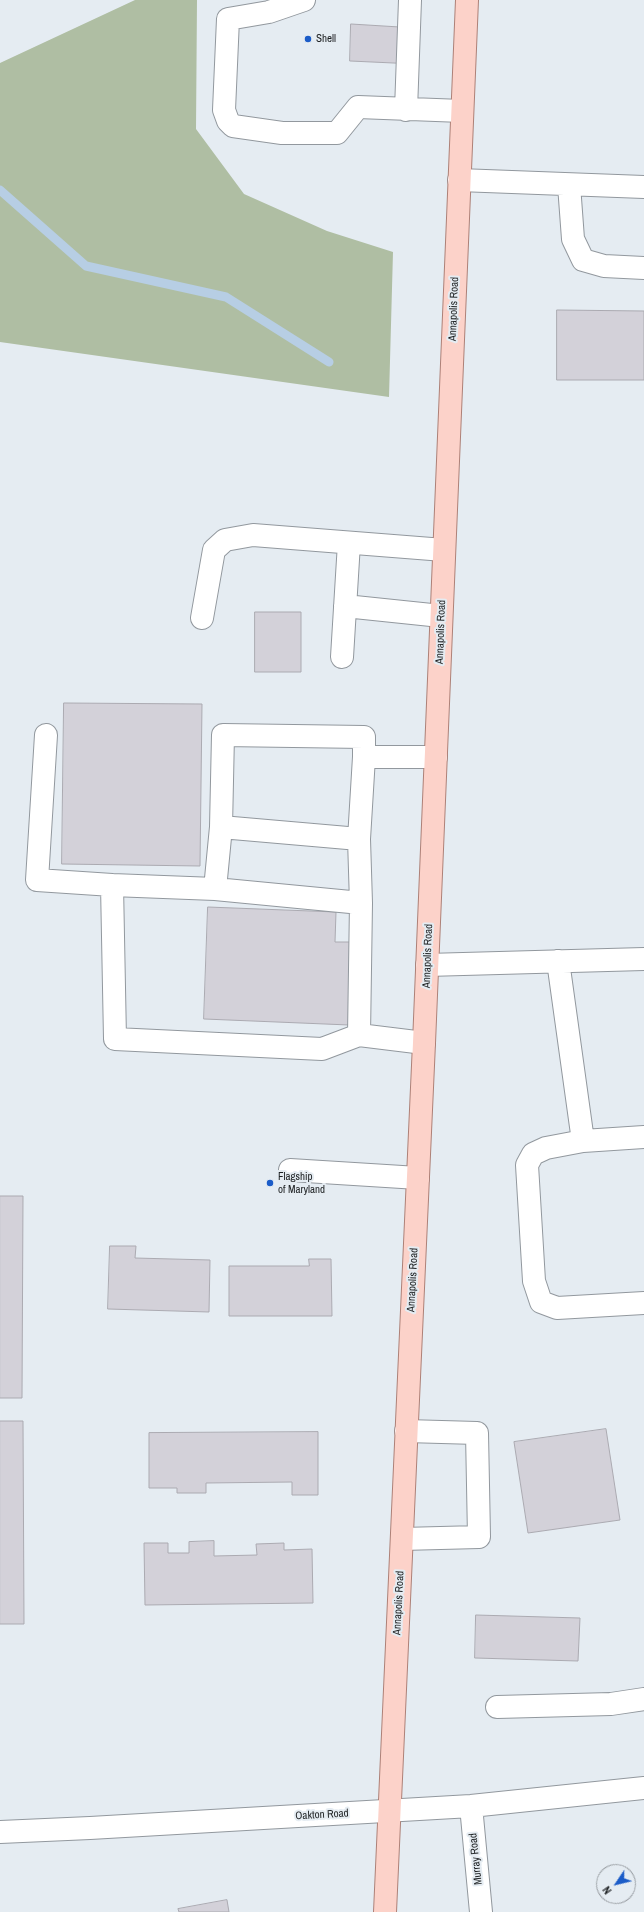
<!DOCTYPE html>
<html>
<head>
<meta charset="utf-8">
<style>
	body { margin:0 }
	#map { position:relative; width:644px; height:1912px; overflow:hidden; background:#e5ecf2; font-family:"Archivo Narrow",sans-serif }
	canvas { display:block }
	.north { position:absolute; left:596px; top:1864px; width:40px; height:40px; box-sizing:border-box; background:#e5ecf2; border:1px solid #959a9f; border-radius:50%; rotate:235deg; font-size:11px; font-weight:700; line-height:16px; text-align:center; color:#1d2022 }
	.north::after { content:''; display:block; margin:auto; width:14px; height:18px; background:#1b5cc8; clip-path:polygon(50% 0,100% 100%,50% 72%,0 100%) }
</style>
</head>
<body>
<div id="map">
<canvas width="644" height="1912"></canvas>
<div class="north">N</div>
</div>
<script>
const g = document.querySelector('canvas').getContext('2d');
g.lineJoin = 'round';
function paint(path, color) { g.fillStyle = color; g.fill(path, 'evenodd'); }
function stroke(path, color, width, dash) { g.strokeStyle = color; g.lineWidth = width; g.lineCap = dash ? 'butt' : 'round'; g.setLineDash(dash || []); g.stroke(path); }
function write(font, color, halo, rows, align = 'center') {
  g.font = font + ' "Archivo Narrow",sans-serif'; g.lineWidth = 4; g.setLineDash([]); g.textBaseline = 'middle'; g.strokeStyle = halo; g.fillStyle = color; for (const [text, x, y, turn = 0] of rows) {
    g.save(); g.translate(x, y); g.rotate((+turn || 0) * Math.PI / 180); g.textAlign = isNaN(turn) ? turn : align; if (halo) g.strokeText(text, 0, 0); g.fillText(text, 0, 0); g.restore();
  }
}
paint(new Path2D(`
	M135,0H197L196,129L244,194L327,231L393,252L389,397L0,342V63Z`), '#afbea3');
stroke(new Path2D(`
	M0,190L86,266L226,297L329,362`), '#b7cee4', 9);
const building = new Path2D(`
	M351,24L416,28L415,64L350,61Z
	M557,310L644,311V380H557Z
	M255,612H301V672H255Z
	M64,703L202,704L200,866L62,864Z
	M208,907L336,912L335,942H351L349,1025L204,1019Z
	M0,1196H23L22,1398H0Z
	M110,1246H136L135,1258L210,1260L209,1312L108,1309Z
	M309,1259H331L332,1316H229V1266H309Z
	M0,1421H23L24,1624H0Z
	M606,1429L620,1520L528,1533L514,1442Z
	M318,1432V1495H292V1482L206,1483V1493H177V1488H149V1433Z
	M214,1541V1556L257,1555L256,1544L284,1543V1550L312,1549L313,1603L145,1605L144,1543H168V1553H189V1542Z
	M476,1615L580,1618L578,1661L475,1658Z
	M227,1900L229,1912H179L178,1909Z`);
paint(building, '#d3d1d9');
stroke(building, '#abaab1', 1);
const minor = new Path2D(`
	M304,0L269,12L228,19L224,110L228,121L233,126L282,133H337L358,107L462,111
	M406,110L410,0
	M459,180L644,187
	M569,185L573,239L583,260L604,266L644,268
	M345,606L441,616
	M202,618L214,550L225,540L253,535L444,550
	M342,657L349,543
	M46,735L37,880L112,885
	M221,827L215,889L361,903L359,839L221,827L223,735L364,737V757H436
	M359,839L364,757
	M215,889L112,885L115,1039L322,1049L359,1035
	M361,903L359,1035L424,1043
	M558,961L583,1141L546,1148L533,1154L527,1165L534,1281L541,1302L557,1308L644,1303
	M427,965L644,959
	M583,1141L644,1137
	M290,1170L418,1178
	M402,1539L479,1537L477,1433L406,1431
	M497,1707L611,1704L644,1699
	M471,1806L481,1912
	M0,1832L90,1828L471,1806L644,1788`);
const major = new Path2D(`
	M385,1912L424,1043L467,0`);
stroke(minor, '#92989e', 24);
stroke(major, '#ad8077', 24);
stroke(minor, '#fff', 22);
stroke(major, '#fcd2c9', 22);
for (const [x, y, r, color] of [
	[308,39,4,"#1b5cc8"],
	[270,1183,4,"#1b5cc8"]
]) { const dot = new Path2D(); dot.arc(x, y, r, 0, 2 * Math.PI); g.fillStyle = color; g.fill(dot); stroke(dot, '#e5ecf2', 1.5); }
write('11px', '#1d2022', '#e5ecf2', [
	["Shell",316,39],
	["Flagship",278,1177],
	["of Maryland",278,1190]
], 'left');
write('11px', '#1d2022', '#e5ecf2', [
	["Annapolis Road",454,309,-88],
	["Annapolis Road",441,632,-88],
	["Annapolis Road",428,956,-88],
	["Annapolis Road",413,1280,-87],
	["Annapolis Road",399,1603,-87],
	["Oakton Road",322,1815,-3],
	["Murray Road",476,1859,-96]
]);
</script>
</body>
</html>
